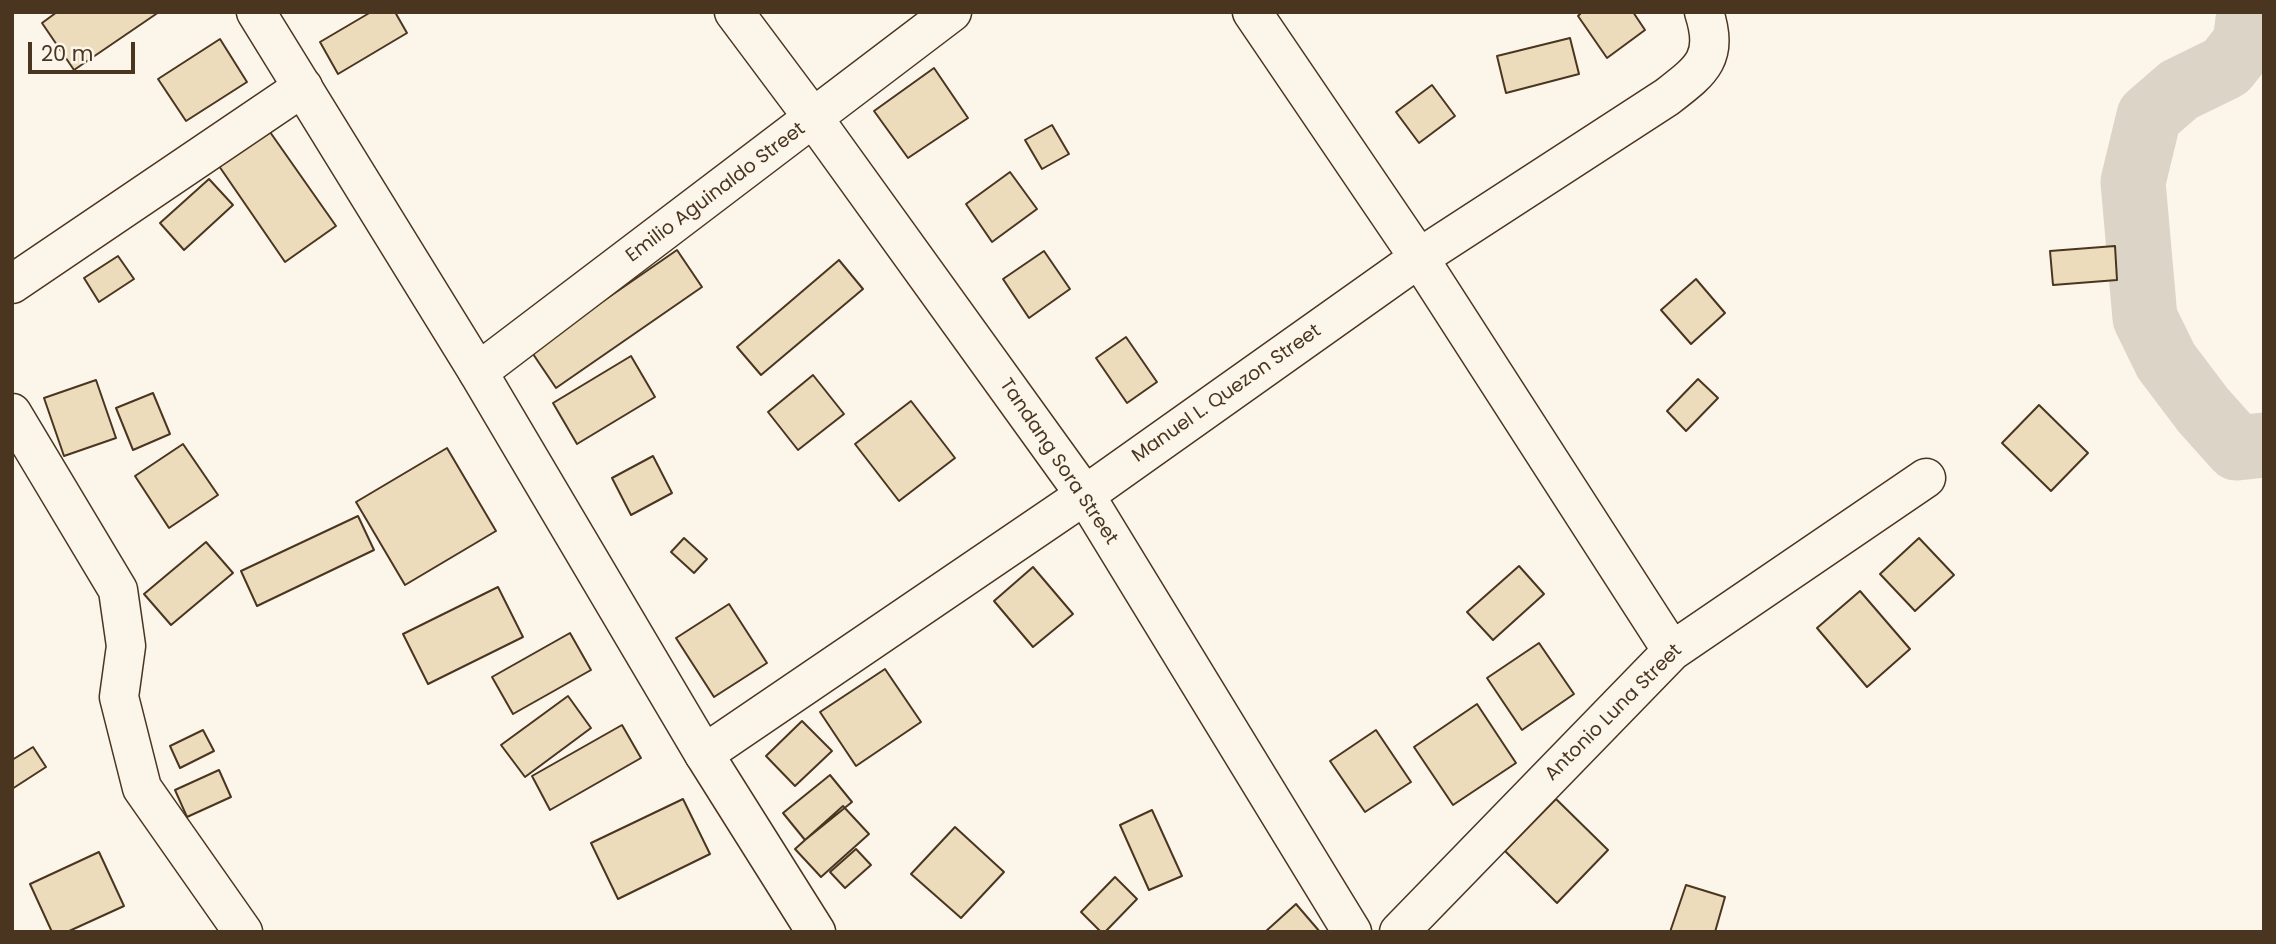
<!DOCTYPE html>
<html>
<head>
<meta charset="utf-8">
<style>
	body { margin:0 }
	#map { position:relative; width:2276px; height:944px; overflow:hidden; background:#fbf6e9; font-family:Poppins,sans-serif }
	canvas { display:block }
	.frame { position:absolute; inset:0; border:14px solid #4a3520; pointer-events:none }
	.scale { position:absolute; left:28px; top:42px; width:107px; height:32px; box-sizing:border-box; border:4px solid #4a3520; border-top:0; padding-left:9px; font-size:21px; line-height:24px; white-space:nowrap; color:#4a3520; -webkit-text-stroke:5px #fbf6e9; paint-order:stroke }
</style>
</head>
<body>
<div id="map">
<canvas width="2276" height="944"></canvas>
<div class="frame"></div>
<div class="scale">20 m</div>
</div>
<script>
const g = document.querySelector('canvas').getContext('2d');
g.lineJoin = 'round';
function stroke(path, color, width, dash) { g.strokeStyle = color; g.lineWidth = width; g.lineCap = dash ? 'butt' : 'round'; g.setLineDash(dash || []); g.stroke(path); }
function paint(path, color) { g.fillStyle = color; g.fill(path, 'evenodd'); }
function write(font, color, halo, rows, align = 'center') {
  g.font = font + ' Poppins,sans-serif'; g.lineWidth = 5; g.setLineDash([]); g.textBaseline = 'middle'; g.strokeStyle = halo; g.fillStyle = color; for (const [text, x, y, turn = 0] of rows) {
    g.save(); g.translate(x, y); g.rotate((+turn || 0) * Math.PI / 180); g.textAlign = isNaN(turn) ? turn : align; if (halo) g.strokeText(text, 0, 0); g.fillText(text, 0, 0); g.restore();
  }
}
stroke(new Path2D(`
	M2249,12L2245,43L2226,67L2179,90L2149,116L2133,182L2145,318L2166,361L2203,410L2237,448L2264,445`), '#dcd4c6', 65);
const building = new Path2D(`
	M57,12H159L74,70L42,23Z
	M371,12H395L407,33L338,74L320,42Z
	M1582,12H1633L1645,30L1607,58L1578,16Z
	M1570,38L1579,74L1506,93L1497,56Z
	M220,39L247,82L186,121L158,79Z
	M934,68L968,118L908,158L874,111Z
	M1432,85L1455,116L1419,143L1396,112Z
	M1052,125L1069,154L1042,169L1025,140Z
	M270,132L336,226L285,262L219,166Z
	M1010,172L1037,209L992,242L966,204Z
	M209,179L233,205L184,250L160,223Z
	M2115,246L2117,280L2053,285L2050,251Z
	M677,250L702,287L556,388L531,351Z
	M1044,251L1070,289L1029,318L1003,279Z
	M118,256L134,279L99,302L84,278Z
	M839,260L863,289L761,375L737,347Z
	M1696,279L1725,313L1691,344L1661,310Z
	M1126,337L1157,382L1127,403L1096,358Z
	M631,356L655,397L577,444L553,403Z
	M813,375L844,414L798,450L768,412Z
	M1698,379L1718,398L1686,431L1667,411Z
	M96,380L116,438L64,456L44,398Z
	M153,393L170,434L133,450L116,408Z
	M911,401L955,458L899,501L855,444Z
	M2039,405L2088,453L2051,491L2002,443Z
	M183,444L218,495L169,528L135,476Z
	M447,448L496,531L405,585L356,502Z
	M653,456L672,493L631,515L612,478Z
	M358,516L374,550L257,606L241,571Z
	M684,538L707,559L694,573L671,552Z
	M1919,538L1954,575L1915,611L1880,574Z
	M206,542L233,573L171,625L144,594Z
	M1519,566L1544,594L1493,640L1467,612Z
	M1033,567L1073,614L1033,647L994,601Z
	M498,587L523,637L428,684L403,634Z
	M1860,591L1910,649L1867,687L1817,628Z
	M729,604L767,663L714,697L676,638Z
	M570,633L591,670L513,714L492,677Z
	M1539,643L1574,694L1522,730L1487,678Z
	M885,669L921,722L856,766L820,712Z
	M568,696L591,728L525,777L501,745Z
	M1477,704L1516,763L1453,805L1414,747Z
	M802,721L832,751L795,786L766,756Z
	M622,725L641,758L550,810L532,776Z
	M203,730L214,751L180,768L170,746Z
	M1376,730L1411,782L1365,812L1330,761Z
	M33,747L46,767L12,789V760Z
	M219,770L231,797L187,817L175,790Z
	M830,775L852,802L805,840L783,813Z
	M683,799L710,854L618,899L591,843Z
	M1556,799L1608,850L1557,903L1505,851Z
	M843,806L869,834L821,877L795,849Z
	M1152,810L1182,876L1149,890L1120,825Z
	M955,827L1004,872L961,918L911,874Z
	M856,849L871,865L845,888L830,872Z
	M99,852L124,906L67,932H52L30,884Z
	M1115,877L1137,899L1105,932H1101L1081,912Z
	M1686,885L1725,897L1715,932H1670Z
	M1296,904L1320,932H1265Z`);
paint(building, '#ecdcbc');
stroke(building, '#4a3520', 2);
const minor = new Path2D(`
	M734,12L814,119L1085,495L1352,932
	M1252,12L1419,258L1672,651
	M12,284L303,87
	M478,372L952,12
	M12,413L118,590L126,646L119,697L142,788L243,932
	M704,754L1085,495L1419,258L1667,97C1702,70 1719,58 1704,12
	M1399,932L1672,651L1926,478`);
const major = new Path2D(`
	M256,12L478,372L704,754L816,932`);
stroke(minor, '#4a3520', 41);
stroke(major, '#4a3520', 41);
stroke(minor, '#fbf6e9', 38);
stroke(major, '#fbf6e9', 38);
write('19px', '#4a3520', '#fbf6e9', [
	["Emilio Aguinaldo Street",716,193,-37],
	["Manuel L. Quezon Street",1227,394,-35],
	["Tandang Sora Street",1058,462,56],
	["Antonio Luna Street",1614,713,-45]
]);
</script>
</body>
</html>
